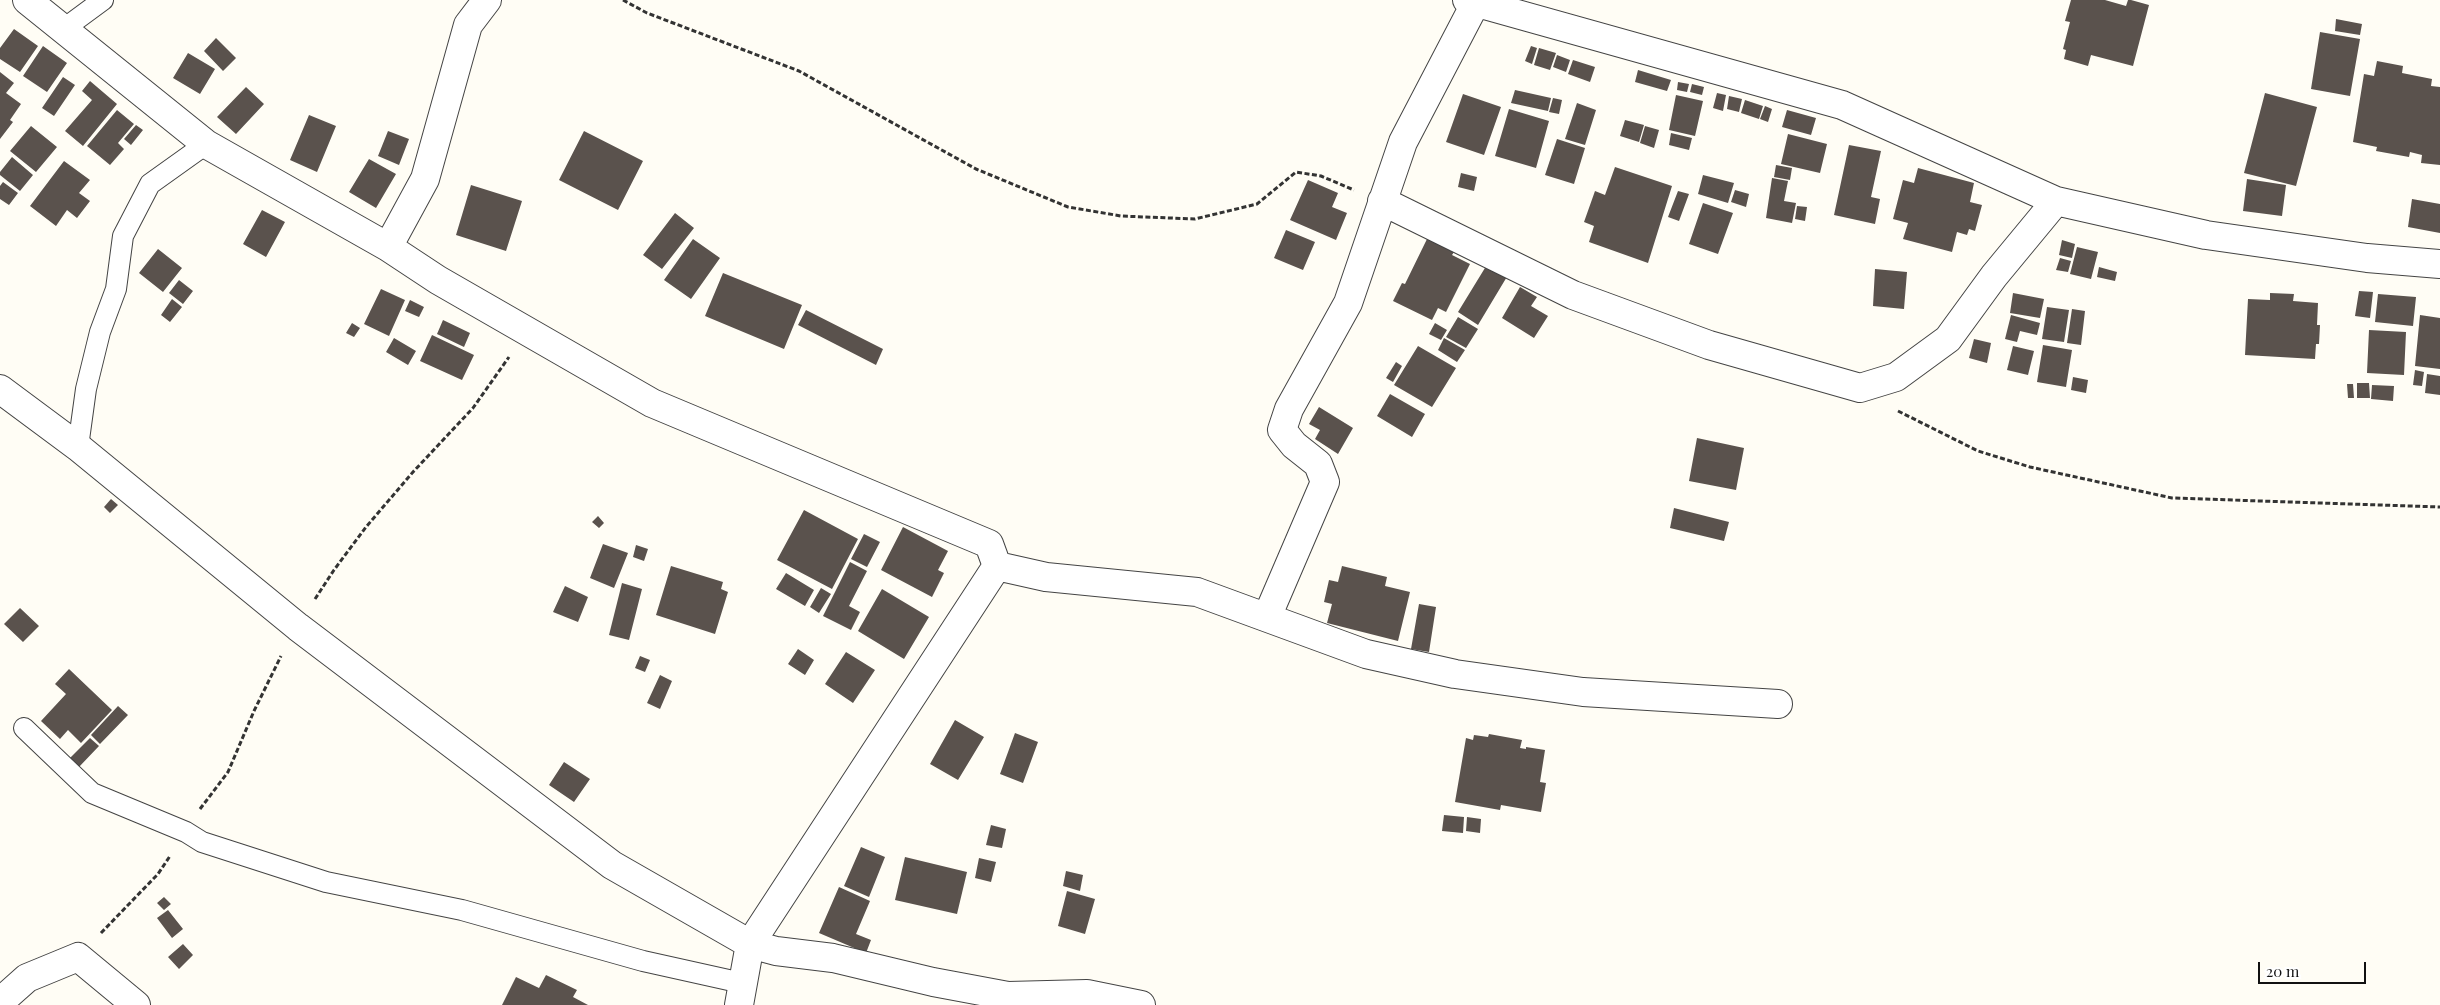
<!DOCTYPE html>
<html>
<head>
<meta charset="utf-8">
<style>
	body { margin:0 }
	#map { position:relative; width:2440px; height:1005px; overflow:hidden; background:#fffdf5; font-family:"Playfair Display",serif }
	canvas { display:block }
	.scale { position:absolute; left:2258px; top:962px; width:108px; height:22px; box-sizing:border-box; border:2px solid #111; border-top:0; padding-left:6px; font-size:15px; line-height:18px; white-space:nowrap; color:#111; -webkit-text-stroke:4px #fff; paint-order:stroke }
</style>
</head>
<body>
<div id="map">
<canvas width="2440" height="1005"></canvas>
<div class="scale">20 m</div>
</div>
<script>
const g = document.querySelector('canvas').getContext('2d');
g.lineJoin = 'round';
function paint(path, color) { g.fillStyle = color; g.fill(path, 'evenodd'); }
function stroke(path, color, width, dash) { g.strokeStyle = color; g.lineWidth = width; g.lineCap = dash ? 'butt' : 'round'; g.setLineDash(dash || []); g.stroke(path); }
paint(new Path2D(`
	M2071,0H2105L2126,6L2128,0H2131L2149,5L2133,66L2091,55L2088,66L2064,59L2066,50L2063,49L2070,22L2065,21Z
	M2336,19L2362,24L2360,35L2335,31Z
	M14,29L38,46L20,72L0,59V48Z
	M2320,32L2360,39L2350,96L2311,89Z
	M216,38L236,58L223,71L204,51Z
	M43,46L67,63L47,92L23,76Z
	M1531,46L1537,48L1532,64L1525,61Z
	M1539,48L1556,53L1550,70L1534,65Z
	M188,53L215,69L200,94L173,78Z
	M1557,55L1570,60L1566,72L1553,67Z
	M1573,60L1595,67L1590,82L1568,74Z
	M2377,61L2403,66L2402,73L2432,79L2431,86L2440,87V165L2421,163L2422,155L2410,152L2409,157L2376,151L2377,147L2353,142L2364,74L2374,76Z
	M1638,70L1671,80L1667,91L1635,82Z
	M0,72L14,83L6,93L21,104L10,120L13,122L0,139Z
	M63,77L75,85L54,116L42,108Z
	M90,81L117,104L83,146L65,131L92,100L82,91Z
	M1678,82L1689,84L1687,92L1677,90Z
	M1692,84L1704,87L1702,95L1690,92Z
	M246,87L264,104L236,134L217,117Z
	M1515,90L1551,98L1548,111L1511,103Z
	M1717,93L1726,95L1723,111L1713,108Z
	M2265,93L2317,107L2296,186L2244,173Z
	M1463,94L1501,107L1484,155L1446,142Z
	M1676,95L1703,101L1695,136L1669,130Z
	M1729,96L1742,99L1739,112L1727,109Z
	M1553,98L1562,100L1559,114L1549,112Z
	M1745,100L1763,106L1759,119L1741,113Z
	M1577,103L1596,110L1585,145L1565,139Z
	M1765,106L1772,109L1768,122L1760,119Z
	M1509,109L1549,121L1536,168L1495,156Z
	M117,110L134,124L118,143L124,149L110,165L87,146Z
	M1787,110L1816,118L1811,135L1782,127Z
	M309,115L336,126L317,172L290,160Z
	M1625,120L1644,125L1639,142L1620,136Z
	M136,125L143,130L131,145L124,139Z
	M31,126L57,147L36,172L10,151Z
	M1645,126L1659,130L1654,148L1640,143Z
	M388,131L409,139L399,165L378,156Z
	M584,131L643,161L618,210L559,180Z
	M1671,133L1692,138L1689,150L1669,145Z
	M1788,134L1827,144L1820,173L1781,164Z
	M1557,139L1585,148L1574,184L1545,175Z
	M1849,145L1881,151L1871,197L1880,199L1875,224L1834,215Z
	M12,157L33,175L20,191L0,175V172Z
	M369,159L396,174L376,208L349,192Z
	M64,161L90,180L79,193L90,201L77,218L67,210L56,226L30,206Z
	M1776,165L1792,168L1790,180L1774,177Z
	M1615,167L1672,186L1648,263L1589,242L1594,226L1584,222L1595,191L1605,195Z
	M1918,168L1974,183L1970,202L1982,205L1975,231L1969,229L1967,235L1957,232L1952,252L1903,239L1908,223L1893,219L1903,180L1914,183Z
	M1461,173L1477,177L1474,191L1458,187Z
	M1703,175L1734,183L1728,203L1698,194Z
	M1772,178L1788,181L1784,201L1796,203L1792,223L1766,218Z
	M2247,179L2286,185L2282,216L2243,211Z
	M1308,180L1338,193L1332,207L1347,213L1336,240L1290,220Z
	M3,182L18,193L9,205L0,199V186Z
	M471,185L522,201L506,251L456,235Z
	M1735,190L1749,194L1746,207L1731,202Z
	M1678,191L1689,194L1679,221L1668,217Z
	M2412,199L2440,204V233L2408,227Z
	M1703,203L1733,213L1718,254L1689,244Z
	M1797,206L1807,207L1805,221L1795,219Z
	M262,210L285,222L266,257L243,244Z
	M675,213L694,228L662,269L643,255Z
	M1286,230L1315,242L1303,270L1274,258Z
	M693,239L720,258L691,299L664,280Z
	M1427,239L1454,252L1452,255L1470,264L1446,312L1438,308L1432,320L1393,301L1402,283L1405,284Z
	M2062,240L2075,244L2072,258L2059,255Z
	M2077,247L2098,252L2091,279L2070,274Z
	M158,249L182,268L163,292L139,273Z
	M2060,258L2071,261L2068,272L2056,270Z
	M1488,263L1508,275L1478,325L1458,312Z
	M2099,267L2117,272L2115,281L2097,277Z
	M1875,269L1907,272L1904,309L1873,306Z
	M723,273L802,305L784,349L705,316Z
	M179,280L193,291L183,304L169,293Z
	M1520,287L1537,297L1531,306L1548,316L1534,338L1502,318Z
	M381,289L405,300L389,336L364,324Z
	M2359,291L2373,292L2370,318L2355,316Z
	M2013,293L2044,299L2040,318L2010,313Z
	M2270,293L2294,294L2293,301L2318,303L2317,325H2320L2319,344H2316L2315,359L2245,355L2248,299L2270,300Z
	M2378,294L2416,297L2413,326L2375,322Z
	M172,299L182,307L170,322L161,315Z
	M410,300L424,307L419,317L405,311Z
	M2047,307L2069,310L2064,342L2042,339Z
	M2072,309L2085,311L2081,345L2067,343Z
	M806,310L883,349L876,365L798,325Z
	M2011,315L2040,323L2037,335L2020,331L2017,342L2005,339Z
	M2420,315L2440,318V369L2415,366Z
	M1458,317L1478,329L1466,348L1446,337Z
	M443,320L470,333L464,347L437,334Z
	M352,323L360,328L354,337L346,333Z
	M1435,323L1447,330L1441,340L1429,334Z
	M2369,330L2406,332L2404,375L2367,373Z
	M432,335L474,355L462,380L420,361Z
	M394,338L416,351L408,365L386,352Z
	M1444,338L1465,350L1457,362L1438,350Z
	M1974,339L1991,343L1987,363L1969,358Z
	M2043,345L2072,350L2066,387L2037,382Z
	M1418,346L1456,368L1432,407L1394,385Z
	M2013,346L2034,351L2028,375L2007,370Z
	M1396,362L1402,366L1393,382L1386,378Z
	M2415,370L2424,372L2422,386L2413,385Z
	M2427,374L2440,376V395L2425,393Z
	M2073,377L2088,380L2086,393L2071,390Z
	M2357,383H2369L2370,398H2357Z
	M2347,384H2353L2354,398H2348Z
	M2372,385L2394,386L2393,401L2371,399Z
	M1390,394L1425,414L1412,437L1377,416Z
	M1319,407L1353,428L1338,454L1315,439L1320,430L1309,424Z
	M1697,438L1744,448L1736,490L1689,481Z
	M111,499L118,505L110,513L104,507Z
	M1674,508L1729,522L1724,541L1670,528Z
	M804,510L858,539L832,589L777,560Z
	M598,516L604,523L599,528L592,522Z
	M903,527L948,551L938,570L944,573L932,597L881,570Z
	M864,534L880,542L867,567L851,559Z
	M603,544L628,553L614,588L590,578Z
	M636,545L648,549L644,561L633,557Z
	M850,562L867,571L849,606L860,612L851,630L823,616Z
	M671,566L723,582L721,589L728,592L715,634L656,615Z
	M1342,566L1387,577L1385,586L1410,592L1398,641L1327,623L1332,604L1324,602L1329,580L1338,582Z
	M786,573L814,590L805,606L776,589Z
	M622,583L642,589L629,640L609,635Z
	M565,586L588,597L578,622L553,612Z
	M821,588L831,594L819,613L810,607Z
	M882,589L929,617L904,659L858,631Z
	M1419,604L1436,607L1429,652L1411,649Z
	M20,608L39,626L23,642L4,624Z
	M798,649L814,660L805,675L788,664Z
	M846,652L875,670L853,703L825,684Z
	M640,656L650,660L645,672L635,668Z
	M69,669L112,710L81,743L68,730L60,739L41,721L66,694L55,684Z
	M660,675L672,681L660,709L647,703Z
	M118,706L128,715L100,744L91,735Z
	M955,720L984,737L958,780L930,764Z
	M1015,733L1038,742L1023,783L1000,774Z
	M1489,734L1522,740L1520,748L1526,749V747L1545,750L1540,782L1546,783L1541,812L1501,805L1500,810L1455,802L1466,738L1473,740L1474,735L1488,737Z
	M90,738L99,746L79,767L70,758Z
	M564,762L590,779L574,802L549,785Z
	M1444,815L1464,817L1463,833L1442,831Z
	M1467,817L1481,819L1480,833L1466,831Z
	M991,825L1006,829L1002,848L986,845Z
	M861,847L885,857L869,897L844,886Z
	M905,857L967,872L957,914L895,900Z
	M979,858L996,862L991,882L975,878Z
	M1066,871L1083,875L1080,891L1063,886Z
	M839,887L870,901L856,934L871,940L866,953L819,933Z
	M1067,891L1095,899L1085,934L1058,926Z
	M164,897L171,904L164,910L157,903Z
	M168,910L183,929L172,938L157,918Z
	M183,944L193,955L179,969L168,957Z
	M546,975L577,990L573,997L588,1005H502L516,977L539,988Z`), '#5a524d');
const service = new Path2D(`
	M65,28L103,0
	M78,447L86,389L100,332L116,289L123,236L150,184L206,144
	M24,728L92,793L186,832L202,842L326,882L462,910L643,961L742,983`);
const minor = new Path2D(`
	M27,0L206,144L388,247
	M487,0L468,25L425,179L388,247L438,280L652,403L989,544L997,566L750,944L739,1005
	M1467,0L1842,105L2056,201L2206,235L2367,258L2440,264
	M1382,201L1573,295L1709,345L1860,388L1896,377L1948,339L1994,276L2056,201
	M0,389L78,447L298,627L612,865L750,944L776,951L833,958L933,982L1008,996L1087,994L1141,1005
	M997,566L1046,577L1197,592L1366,654L1455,674L1583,692L1778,704
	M1267,617L1325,482L1318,464L1294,445L1282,430L1289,409L1348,303L1403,142L1476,2
	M0,1002L27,978L78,957L136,1005`);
stroke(service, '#444', 22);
stroke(minor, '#444', 30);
stroke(new Path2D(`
	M623,0L647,13L799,71L976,169L1068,207L1121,216L1195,219L1257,204L1296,172L1321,176L1354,190
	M1898,411L1978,451L2030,467L2172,498L2440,507
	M315,599L334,570L366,527L413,472L473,408L509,357
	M200,809L228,772L254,711L281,656
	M101,933L158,874L170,856`), '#333', 3, [5, 2.5]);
stroke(service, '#fff', 20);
stroke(minor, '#fff', 28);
</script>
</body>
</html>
